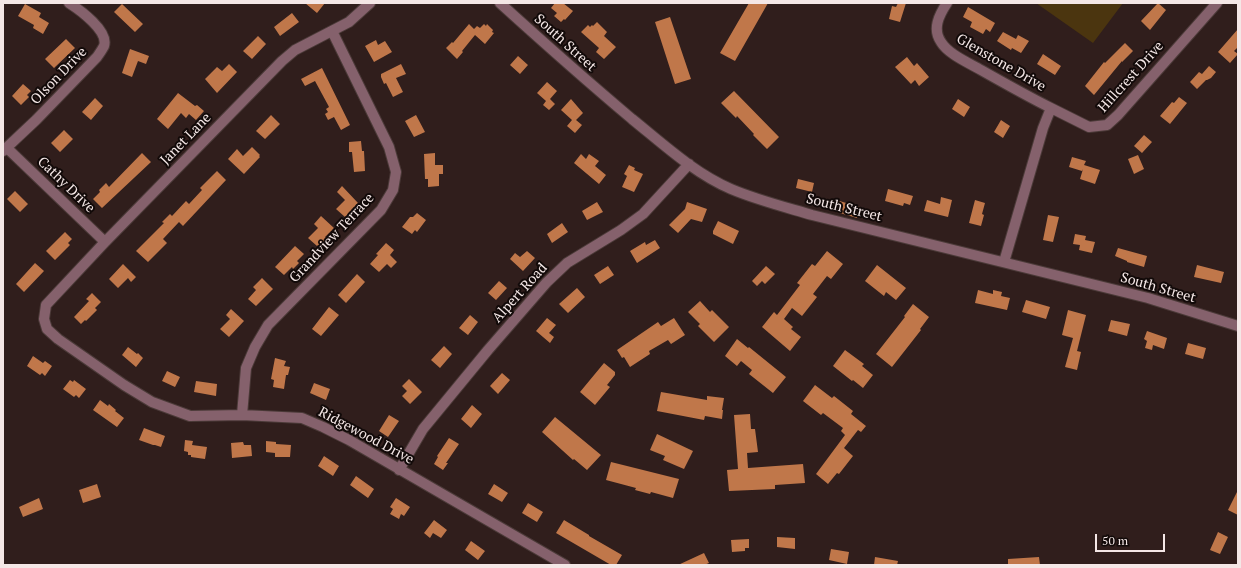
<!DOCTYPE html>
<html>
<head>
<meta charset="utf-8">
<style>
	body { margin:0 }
	#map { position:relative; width:1241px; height:568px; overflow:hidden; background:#301e1c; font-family:"PT Serif",serif }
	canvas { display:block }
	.frame { position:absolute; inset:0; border:4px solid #f4e7e6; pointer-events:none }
	.scale { position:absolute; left:1095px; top:534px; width:70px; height:18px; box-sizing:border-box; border:2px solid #f4e7e6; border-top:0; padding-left:5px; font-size:12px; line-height:14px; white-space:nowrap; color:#f4e7e6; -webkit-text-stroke:3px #120a09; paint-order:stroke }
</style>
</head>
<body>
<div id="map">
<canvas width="1241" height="568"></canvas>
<div class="frame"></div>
<div class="scale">50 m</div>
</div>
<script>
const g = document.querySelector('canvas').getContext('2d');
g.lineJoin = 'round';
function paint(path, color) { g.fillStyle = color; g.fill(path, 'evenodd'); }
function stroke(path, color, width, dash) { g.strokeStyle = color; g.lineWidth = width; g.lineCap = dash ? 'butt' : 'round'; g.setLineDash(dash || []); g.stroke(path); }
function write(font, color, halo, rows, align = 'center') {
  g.font = font + ' "PT Serif",serif'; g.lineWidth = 4; g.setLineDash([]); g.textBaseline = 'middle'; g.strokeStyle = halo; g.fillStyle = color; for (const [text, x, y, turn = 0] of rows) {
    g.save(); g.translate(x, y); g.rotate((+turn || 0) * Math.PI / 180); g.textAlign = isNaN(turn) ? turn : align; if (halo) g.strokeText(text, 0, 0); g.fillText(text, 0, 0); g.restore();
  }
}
paint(new Path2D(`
	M1036,3H1123L1093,43Z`), '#4b350f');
paint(new Path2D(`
	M305,3H325L317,13Z
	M555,3H563L573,11L565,20L564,19L561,22L554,16L557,13L551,8Z
	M749,3H768L735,61L720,53Z
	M898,3H906L900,22L889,19L892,6L896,7Z
	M1158,3L1166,10L1150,30L1141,21Z
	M25,4L41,13L39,17L49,23L43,34L33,28L34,25L18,16Z
	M122,4L143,24L135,32L114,12Z
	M968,7L995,23L990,32L986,29L983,34L970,27L972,22L963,17Z
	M292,13L299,22L280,36L274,27Z
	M670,17L691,79L675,84L655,22Z
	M597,22L607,32L604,36L616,47L604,59L596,52L599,48L581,32L588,25L590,27L592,25L593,26Z
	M469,24L474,29L477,26L480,28L484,24L486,26L487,24L493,30L492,32L494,33L485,44L475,35L462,51L463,52L457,59L446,48L452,42L453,43Z
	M1238,29V47L1234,51L1238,54L1230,63L1218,52Z
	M1003,32L1016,39L1018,35L1029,41L1021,53L1012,48L1011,50L997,41Z
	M258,36L266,44L252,59L243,51Z
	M66,39L75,48L54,68L45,59Z
	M376,40L378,45L385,41L392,52L374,62L365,46Z
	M1125,43L1133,51L1122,62V61L1094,95L1085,86L1104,62L1105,63Z
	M130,49L149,56L146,64L138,61L132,77L122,73Z
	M1043,54L1061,66L1055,75L1037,64Z
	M518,56L528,65L520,74L510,65Z
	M907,57L914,66L917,63L929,77L919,86L915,80L911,84L895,67Z
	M229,64L237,72L217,93L205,79L217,67L222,71Z
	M401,64L406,74L396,78L403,92L393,97L386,83L384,84L381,77V74Z
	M1209,66L1216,72L1211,78L1207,80H1206L1197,89L1190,82L1199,72L1202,74Z
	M322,68L350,125L341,130L334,117L328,120L325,114L328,112L326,109L329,107L328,105L315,81L305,86L301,79Z
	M547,82L557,91L550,99L555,104L549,110L543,105L546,101L537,93Z
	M23,84L31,91L27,95L29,97L21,105L12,96Z
	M734,91L779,137L767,149L753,135L754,134L737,116L736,118L721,103Z
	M178,93L195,106L197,105L204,111L196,120L189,114L186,118L181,113L168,129L157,119Z
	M1179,97L1187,103L1170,124L1160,116L1172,102L1174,103Z
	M95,98L103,106L91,120L82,112Z
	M571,99L583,113L576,120L582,125L575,133L567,126L572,120L561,110Z
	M958,99L970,107L964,117L952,109Z
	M271,115L280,124L265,139L256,131Z
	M416,115L425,132L414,137L405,121Z
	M1001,120L1010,126L1003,138L994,132Z
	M64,130L73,139L60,152L51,143Z
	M1144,135L1152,142L1142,153L1134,146Z
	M361,141L362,151H364L365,171L354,172L352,152H349V142Z
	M252,147L260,155L259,156L260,157L244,174L228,159L237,149L243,156Z
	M142,153L151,162L102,208L93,199L100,192L99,190L106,183L109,187Z
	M435,153V165H443V174H439V186L428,187V179H425L424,154Z
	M581,154L586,159L589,154L599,161L595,166L606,175L599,184L574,163Z
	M1138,155L1144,169L1134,174L1128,159Z
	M1072,157L1086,161L1084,165L1100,170L1095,184L1080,179L1083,169L1082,171L1069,167Z
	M629,165L635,168L634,170L643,174L634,192L622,187L627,176L624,174Z
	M217,171L226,180L183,226L179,222L163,239L167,243L148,262L136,251L164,223L162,222L170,214L172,216L186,201L189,204L202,190L200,188Z
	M798,179L814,183L812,192L796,188Z
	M342,186L358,203L345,217L336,209L345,200L337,192Z
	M888,189L913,196L910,205L904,203L903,206L885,201Z
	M15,191L28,204L20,212L7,199Z
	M941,197L952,200L948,217L924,211L927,200L940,204Z
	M836,200L860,207L857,218L833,211Z
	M975,200L985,203L982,214L984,215L981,226L969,223Z
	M597,202L603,212L587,220L582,211Z
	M687,202L707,209L702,222L691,219L678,233L669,225L685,209Z
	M417,213L426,220L417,232L415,230L412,234L402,227L410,217H413Z
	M1048,215L1059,217L1053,242L1043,240Z
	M321,216L334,228L325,237L328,239L320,247L318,245L317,246L308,238L318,228L314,224Z
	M718,221L739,231L733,244L713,234V231Z
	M562,223L568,232L552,243L547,234Z
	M65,232L72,239L68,243L70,245L55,260L46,251Z
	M1075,234L1086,236L1085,240L1095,242L1092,253L1079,250L1080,245L1073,244Z
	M655,240L660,248L637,263L630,251L645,242L646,245Z
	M386,243L394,250L390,255L397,262L391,268L387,264L379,272L370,264L378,255L376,254Z
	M295,246L304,254L297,261L299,263L293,269L292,267L284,275L275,267Z
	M1118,248L1147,256L1144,267L1127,262V261L1115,256Z
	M527,251L535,258L523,271L510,259L515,253L520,257Z
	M827,251L843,264L831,279L827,276L813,294L817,297L802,316L792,308L784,319L793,327L791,329L801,337L790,351L762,327L774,312L777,315L800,285L797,283L812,264L815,266Z
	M35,263L44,271L24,292L16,284Z
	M123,264L136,277L131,282L128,278L118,288L109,279Z
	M877,265L906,288L896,300L886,292L884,296L865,281Z
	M1197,265L1224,272L1221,283L1194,277Z
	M608,266L614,275L600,284L594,275Z
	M766,266L775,274L765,284L762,281L757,286L752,281Z
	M357,274L365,282L346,303L338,295Z
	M262,278L273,289L256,306L248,299L256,290L253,287Z
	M499,281L507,288L496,300L488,293Z
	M577,288L585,297L568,313L559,304Z
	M978,290L993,294V290L1002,292L1001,296L1010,298L1007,310L975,303Z
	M92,293L101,302L95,308L97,310L86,321L85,320L81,324L74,317L89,301L86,299Z
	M1026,300L1050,307L1046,319L1022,312Z
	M700,301L710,312L712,310L729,327L714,342L698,326L700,324L688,312Z
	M913,304L929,317L920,329L921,330L892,367L876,354L905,317L904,316Z
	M329,307L339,315L321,336L312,329Z
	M231,309L244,321L229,337L220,329L230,319L226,315Z
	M1068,310L1086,315L1077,351L1081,352L1077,370L1065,367L1073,338L1062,335Z
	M470,315L478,322L468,335L459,328Z
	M547,318L556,325L549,333L554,337L550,343L536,331Z
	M674,318L685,335L671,344L668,340L649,351L650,354L630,367L624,357L622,358L617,350L658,322L661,326Z
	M1111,320L1130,324L1127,336L1108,331Z
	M1147,331L1167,338L1164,349L1153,345L1152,350L1145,348L1147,341L1144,339Z
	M737,339L748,348L749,347L786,377L773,393L749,374L752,370L741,361L737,366L725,356Z
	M1188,343L1206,348L1203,359L1185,354Z
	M444,346L452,354L440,368L431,360Z
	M128,347L137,354L138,353L143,358L136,367L122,355Z
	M845,350L864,364L862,366L873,375L863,388L853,380L852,381L833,366Z
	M33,356L43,363L45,361L52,366L45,376L42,373L40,375L27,366Z
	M275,358L286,361L284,366L290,367L288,375H286L284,389L273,387L274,380L271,379Z
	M604,363L615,372V375L607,385L610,387L595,405L580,392Z
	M167,371L180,377L175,387L162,381Z
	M502,373L510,380L498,394L490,386Z
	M409,379L422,392L410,404L402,396L407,391L402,386Z
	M70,380L73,382L74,380L86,389L79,398L76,395L74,397L63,389Z
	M196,381L217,384L216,396L194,392Z
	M314,383L330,389L326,400L310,393Z
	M815,385L832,398L834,396L853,411L851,414L866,426L861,432L858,430L844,448L853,456L839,474L837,473L828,484L816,474L845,435L841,431L843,428L823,413L821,415L803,401Z
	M661,392L707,400V396L724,398L722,410H723L722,419L705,416L704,420L657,411Z
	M100,400L108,406L109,404L116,410L115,411L124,418L117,427L93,410Z
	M472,405L482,414L471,428L461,419Z
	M750,414L751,429H755L758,452L747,453L748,468L803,464L805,483L775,485V489L729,491L727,470L738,469L734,415Z
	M389,415L399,421L388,437L379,431Z
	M555,417L601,455L587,470L574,459L573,460L542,432Z
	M144,428L165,436L161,447L155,445H153L139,440Z
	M657,434L693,451L684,469L663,460L665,456L650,450Z
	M449,438L459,444L446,463H448L443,470L434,464L438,457L437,456Z
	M185,440L193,441L192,445L207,447L205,459L191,457V455H188V452L184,451Z
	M266,441L276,442V444L291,445L290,457H275V453L266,452Z
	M243,442L244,445H251L252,456L232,458L231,443Z
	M324,456L339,466L333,476L318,466Z
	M611,462L679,479L673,498L651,492L650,494L635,490L636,488L606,480Z
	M356,476L374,489L368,498L350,485Z
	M97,484L101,497L83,503L79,490Z
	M494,484L508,493L502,502L488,494Z
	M1238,490V515L1228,510Z
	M39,498L43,509L23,517L19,507Z
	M396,498L410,507L404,516L401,514L399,519L390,514L393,509L390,507Z
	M528,503L543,512L537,522L522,513Z
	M434,520L447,530L441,538L433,533L430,538L424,533Z
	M564,520L589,535V536L622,555L616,565H611L556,533Z
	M1218,532L1228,537L1220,554L1210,550Z
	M777,537L795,538V549L777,547Z
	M749,539V548H745V551L732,552L731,540Z
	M471,541L485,551L478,560L465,550Z
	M831,549L849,552L847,564L829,560Z
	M704,553L709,563L704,565H678Z
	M875,557L898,561L897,565H874Z
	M1039,557L1040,565H1008V559Z`), '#c0774a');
const minor = new Path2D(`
	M370,3L349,22L295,50L282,61L105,242L46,305L44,319L47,329L58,339L124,385L152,402L190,416L242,415L302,418L323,427L349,440L565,565
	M500,3C543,42 587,81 632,119C663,144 694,173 731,189C757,200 785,207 812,215L1148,298L1238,326
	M947,3C939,15 932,29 941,42C948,54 969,63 981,70C1004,83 1027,96 1051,108L1043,128L1004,262
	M1051,108L1089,127L1107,125L1118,115L1217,3
	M7,148L105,242
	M3,151L36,120L97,57C99,54 102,50 104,46C109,31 80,10 69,3
	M242,415L246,368L255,347L268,325L381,210L393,190L396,172L389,147L332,31
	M399,470L423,429L488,350L547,282L567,263L621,230L643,214L689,164`);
stroke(minor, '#4b3a38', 12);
stroke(minor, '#85616c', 10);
write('14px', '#f4e7e6', '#120a09', [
	["South Street",565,43,42],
	["Glenstone Drive",1001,63,30],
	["Olson Drive",59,76,-46],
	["Hillcrest Drive",1131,77,-48],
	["Janet Lane",186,139,-46],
	["Cathy Drive",66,185,44],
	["South Street",844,208,14],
	["Grandview Terrace",332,238,-47],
	["South Street",1158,288,16],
	["Alpert Road",520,293,-48],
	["Ridgewood Drive",366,436,28]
]);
</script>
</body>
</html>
